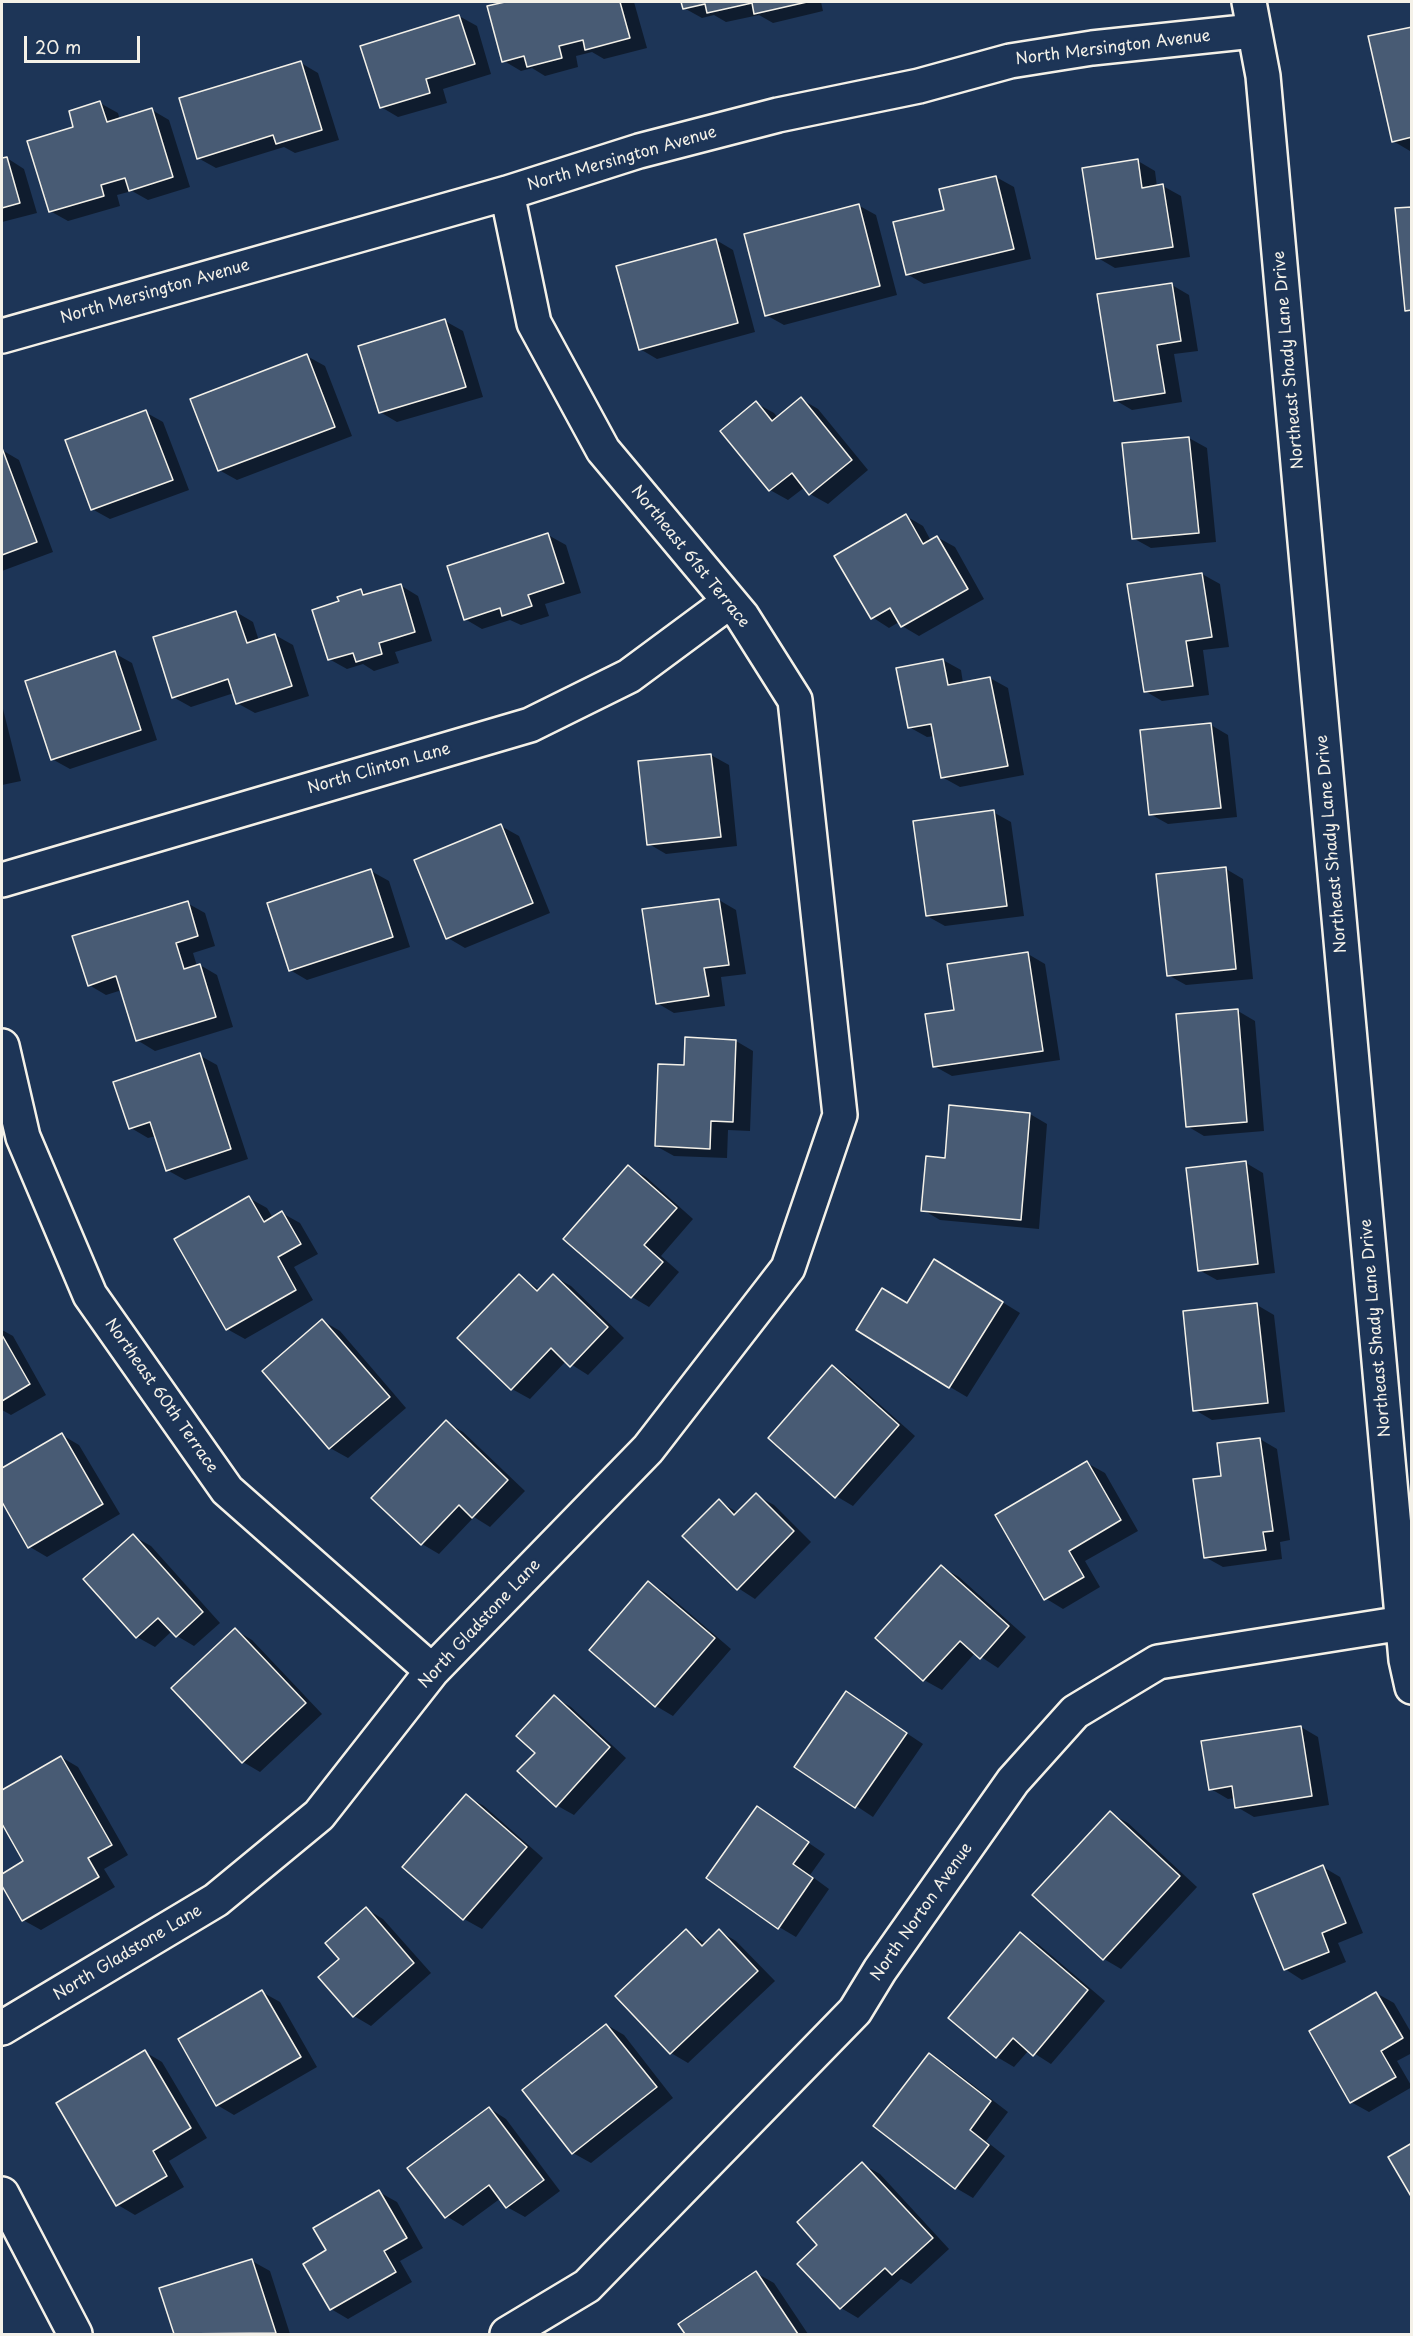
<!DOCTYPE html>
<html>
<head>
<meta charset="utf-8">
<style>
	body { margin:0 }
	#map { position:relative; width:1413px; height:2336px; overflow:hidden; background:#1d3557; font-family:"Playpen Sans",sans-serif }
	canvas { display:block }
	.frame { position:absolute; inset:0; border:3px solid #f4f1e8; pointer-events:none }
	.scale { position:absolute; left:24px; top:36px; width:116px; height:27px; box-sizing:border-box; border:3px solid #f4f1e8; border-top:0; padding-left:8px; font-size:18px; line-height:21px; white-space:nowrap; color:#f4f1e8; -webkit-text-stroke:4px #1d3557; paint-order:stroke }
</style>
</head>
<body>
<div id="map">
<canvas width="1413" height="2336"></canvas>
<div class="frame"></div>
<div class="scale">20 m</div>
</div>
<script>
const g = document.querySelector('canvas').getContext('2d');
g.lineJoin = 'round';
function paint(path, color) { g.fillStyle = color; g.fill(path, 'evenodd'); }
function stroke(path, color, width, dash) { g.strokeStyle = color; g.lineWidth = width; g.lineCap = dash ? 'butt' : 'round'; g.setLineDash(dash || []); g.stroke(path); }
function write(font, color, halo, rows, align = 'center') {
  g.font = font + ' "Playpen Sans",sans-serif'; g.lineWidth = 4.5; g.setLineDash([]); g.textBaseline = 'middle'; g.strokeStyle = halo; g.fillStyle = color; for (const [text, x, y, turn = 0] of rows) {
    g.save(); g.translate(x, y); g.rotate((+turn || 0) * Math.PI / 180); g.textAlign = isNaN(turn) ? turn : align; if (halo) g.strokeText(text, 0, 0); g.fillText(text, 0, 0); g.restore();
  }
}
paint(new Path2D(`
	M511,2H634L647,48L604,59L592,52L576,56L578,67L545,76L532,68L521,71L504,61L489,7Z
	M683,2H821L823,11L773,23L759,15L726,22L714,15L702,18L684,8Z
	M459,16L477,26L491,74L443,89L447,103L398,117L381,107Z
	M1412,28V151H1410L1393,141Z
	M301,63L318,73L339,140L295,153L284,147L216,168L198,158Z
	M100,103L118,113L120,120L152,110L169,120L190,187L148,200L132,191L117,195L120,206L68,221L50,211L75,128Z
	M7,158L24,169L37,213L2,222V160Z
	M1138,161L1155,171L1157,187L1163,186L1181,196L1190,257L1115,268L1098,258Z
	M996,177L1014,187L1031,259L924,284L907,274Z
	M858,205L876,215L897,295L784,325L766,315Z
	M716,240L733,250L755,332L657,359L640,349Z
	M1172,285L1189,295L1198,351L1174,354L1182,402L1132,410L1115,400Z
	M445,321L463,331L483,397L397,422L380,412Z
	M307,356L325,366L352,436L237,480L219,470Z
	M801,399L818,409L868,470L828,504L810,494L805,487L788,500L770,490L722,431L756,403L774,413L778,418Z
	M145,412L163,422L189,490L110,519L92,509Z
	M1189,438L1207,448L1216,542L1151,548L1133,538Z
	M2,450L19,460L53,552L2,571Z
	M906,516L923,526L931,541L937,537L955,547L984,599L919,636L902,626L899,622L889,628L872,617Z
	M548,535L566,545L581,593L545,604L549,616L521,625L510,620L482,629L465,619Z
	M1202,574L1220,584L1229,647L1203,650L1209,695L1162,701L1145,691Z
	M400,585L418,596L432,641L395,652L399,663L374,671L363,664L347,669L329,659L341,602L361,591L369,595Z
	M236,612L253,622L259,641L275,635L293,645L309,696L255,713L237,703L234,693L191,707L173,697Z
	M114,653L132,663L157,740L70,769L52,759Z
	M943,660L961,670L963,683L990,678L1008,688L1024,775L960,787L942,777L935,736L927,737L909,727Z
	M2,705L21,781L2,785Z
	M1211,725L1228,735L1237,817L1168,824L1150,814Z
	M711,755L729,765L737,846L666,854L649,844Z
	M993,812L1011,822L1024,916L945,926L927,916Z
	M501,826L519,836L550,913L465,948L448,938Z
	M1226,869L1243,879L1253,979L1186,985L1168,975Z
	M371,871L389,881L410,947L307,980L290,970Z
	M719,900L736,910L746,974L721,977L725,1006L674,1013L657,1003Z
	M187,903L205,913L215,946L193,953L197,966L200,965L217,975L233,1027L155,1051L137,1040L122,990L106,995L89,985Z
	M1028,954L1045,964L1060,1060L952,1076L934,1066Z
	M1238,1011L1255,1021L1264,1131L1204,1136L1187,1126Z
	M736,1041L753,1051L750,1131L728,1130L727,1158L674,1156L656,1146L685,1067Z
	M199,1055L217,1065L248,1159L185,1180L167,1170L156,1136L148,1138L131,1128Z
	M1030,1114L1047,1124L1039,1229L940,1220L923,1210L946,1160Z
	M1246,1163L1263,1173L1275,1273L1217,1280L1199,1270Z
	M628,1167L646,1177L693,1219L661,1256L679,1272L649,1307L632,1297Z
	M249,1198L267,1208L273,1218L282,1213L300,1223L318,1254L294,1267L313,1300L245,1339L227,1329Z
	M952,1271L1020,1313L967,1397L950,1387L907,1305Z
	M519,1276L540,1290L553,1276L571,1286L624,1338L588,1375L566,1361L530,1399L512,1389L460,1338Z
	M1257,1305L1274,1315L1285,1412L1212,1420L1195,1410Z
	M323,1321L340,1331L406,1408L348,1458L330,1448L264,1371Z
	M2,1330L13,1336L46,1395L11,1415L2,1410Z
	M832,1367L849,1377L915,1436L853,1506L836,1496Z
	M446,1422L463,1432L525,1491L490,1527L474,1517L439,1554L422,1544Z
	M62,1435L79,1445L120,1514L47,1557L30,1547L2,1499V1470Z
	M1260,1439L1277,1449L1290,1540L1280,1542L1282,1559L1223,1567L1205,1557L1222,1478Z
	M1087,1463L1105,1473L1138,1531L1085,1561L1100,1587L1063,1609L1045,1598Z
	M756,1495L774,1505L811,1542L755,1599L738,1588L719,1501L738,1513Z
	M133,1536L151,1546L220,1623L194,1646L177,1636L172,1631L155,1647L137,1637Z
	M941,1567L959,1577L1026,1637L998,1668L975,1653L942,1690L924,1680L878,1638Z
	M649,1583L666,1593L731,1649L673,1716L656,1706L591,1650Z
	M235,1630L252,1640L322,1714L260,1772L243,1762Z
	M846,1693L923,1744L873,1817L796,1766Z
	M554,1697L571,1707L626,1758L574,1815L556,1805L537,1752Z
	M1301,1727L1318,1737L1329,1805L1254,1817L1237,1807L1235,1798L1228,1799L1211,1789Z
	M61,1757L78,1767L128,1855L104,1869L115,1887L41,1930L23,1920L2,1883V1875L25,1862L2,1821V1791Z
	M467,1796L484,1806L543,1858L482,1929L464,1919L405,1867Z
	M757,1808L825,1854L810,1875L829,1889L796,1937L779,1927Z
	M1110,1813L1128,1823L1197,1887L1121,1969L1104,1959L1035,1894Z
	M1323,1867L1340,1877L1363,1933L1338,1943L1346,1962L1302,1980L1285,1969Z
	M366,1909L383,1919L431,1973L371,2026L354,2016L341,1959Z
	M686,1931L706,1944L719,1931L736,1941L775,1981L688,2063L671,2053Z
	M1020,1934L1038,1944L1105,2001L1051,2064L1029,2050L1014,2067L997,2057L951,2018Z
	M262,1992L280,2002L317,2067L234,2115L217,2105Z
	M1376,1993L1394,2003L1412,2034V2053L1397,2061L1412,2087L1369,2112L1351,2102Z
	M607,2025L624,2035L673,2098L591,2163L573,2153Z
	M145,2052L162,2062L207,2138L169,2161L184,2187L135,2215L118,2205L58,2103Z
	M930,2055L947,2065L1008,2112L986,2141L1005,2156L973,2198L956,2188Z
	M489,2108L506,2119L560,2191L525,2217L507,2207L501,2198L463,2226L446,2216Z
	M862,2164L880,2174L949,2249L911,2284L901,2279L858,2318L841,2308L799,2264L820,2245Z
	M379,2192L397,2202L423,2248L400,2261L412,2282L348,2319L331,2309L328,2251Z
	M252,2261L270,2271L290,2334H175L161,2289Z
	M756,2273L774,2283L808,2334H687L680,2324Z`), '#0007');
const building = new Path2D(`
	M505,2H620L630,38L585,50L583,40L559,46L562,58L527,67L524,56L502,62L487,6Z
	M681,2H807L754,14L752,3L707,13L705,4L683,9Z
	M459,15L475,64L426,79L430,93L380,108L360,46Z
	M1412,27V137L1392,142L1368,36Z
	M301,61L322,130L276,144L273,135L197,159L179,98Z
	M100,101L107,122L152,108L173,177L129,191L125,178L101,185L104,196L49,212L27,141L73,127L69,111Z
	M7,157L20,203L2,208V158Z
	M1138,159L1142,188L1163,184L1173,247L1096,259L1082,168Z
	M996,176L1014,249L906,275L893,222L944,210L939,189Z
	M859,204L880,286L765,316L744,234Z
	M1412,207V310L1405,311L1395,208Z
	M716,239L738,323L639,350L616,266Z
	M1172,283L1181,341L1157,345L1165,393L1114,401L1097,294Z
	M445,319L466,387L379,413L358,346Z
	M307,354L335,427L218,471L190,399Z
	M801,397L852,460L809,495L792,473L769,491L720,431L756,401L772,421Z
	M146,410L173,480L91,510L65,440Z
	M1189,437L1199,533L1132,539L1122,443Z
	M2,448L37,542L2,555Z
	M906,514L923,544L937,536L968,589L901,627L890,608L871,619L834,556Z
	M548,533L564,583L528,595L532,606L502,616L500,608L464,620L447,566Z
	M1202,573L1212,637L1186,641L1193,686L1144,692L1127,584Z
	M401,584L415,632L379,643L382,654L356,662L353,653L328,660L312,610L339,601L337,597L361,589L363,595Z
	M236,611L247,643L275,634L292,686L236,704L228,679L172,698L153,637Z
	M115,651L141,730L51,760L25,681Z
	M943,659L948,685L990,677L1008,766L941,778L931,724L908,728L896,668Z
	M1211,723L1221,808L1149,815L1140,730Z
	M711,754L721,837L647,845L638,761Z
	M994,810L1007,906L926,916L913,821Z
	M501,824L533,903L446,939L414,860Z
	M1226,867L1236,969L1167,976L1156,874Z
	M371,869L393,937L289,971L267,903Z
	M719,899L729,965L704,968L709,996L656,1004L642,909Z
	M188,901L198,936L176,943L184,969L200,964L216,1017L136,1041L116,976L88,986L72,936Z
	M1028,952L1043,1051L933,1067L925,1014L954,1010L947,964Z
	M1238,1009L1247,1122L1186,1127L1176,1014Z
	M685,1037L736,1040L733,1122L711,1121L710,1149L655,1146L658,1064L684,1065Z
	M200,1053L231,1149L166,1171L150,1122L129,1129L113,1082Z
	M949,1105L1030,1113L1021,1220L921,1211L926,1156L945,1158Z
	M1246,1161L1258,1264L1198,1271L1186,1168Z
	M628,1165L677,1208L644,1245L663,1262L631,1298L563,1239Z
	M249,1196L264,1222L282,1211L301,1244L278,1257L296,1290L226,1330L174,1239Z
	M934,1259L1003,1302L949,1388L856,1330L882,1288L907,1303Z
	M519,1274L537,1291L553,1274L608,1327L570,1367L551,1348L511,1390L457,1338Z
	M1257,1303L1268,1403L1193,1411L1183,1311Z
	M322,1319L390,1397L329,1449L262,1371Z
	M2,1335L30,1384L2,1401Z
	M832,1365L899,1425L835,1498L768,1438Z
	M446,1420L508,1480L472,1518L459,1505L421,1545L371,1498Z
	M62,1433L103,1504L28,1548L2,1502V1468Z
	M1260,1438L1273,1531L1263,1532L1266,1550L1204,1558L1193,1479L1221,1476L1217,1443Z
	M1087,1461L1121,1520L1069,1551L1084,1577L1044,1600L995,1515Z
	M756,1493L794,1531L737,1590L682,1536L719,1499L734,1515Z
	M133,1534L203,1612L176,1637L158,1618L136,1638L83,1579Z
	M941,1565L1009,1626L980,1659L960,1641L923,1681L875,1638Z
	M648,1581L715,1638L655,1707L589,1650Z
	M235,1628L306,1703L242,1763L171,1688Z
	M846,1691L907,1733L855,1808L794,1767Z
	M554,1695L610,1747L556,1807L517,1771L535,1753L516,1736Z
	M1301,1726L1312,1796L1235,1808L1232,1786L1209,1790L1201,1741Z
	M61,1756L112,1845L88,1858L99,1877L22,1921L2,1886V1874L23,1861L2,1824V1790Z
	M466,1794L527,1847L463,1920L402,1867Z
	M757,1806L809,1842L793,1864L813,1878L778,1929L706,1878Z
	M1110,1811L1180,1876L1103,1960L1032,1895Z
	M1323,1865L1346,1923L1322,1933L1329,1952L1284,1970L1253,1894Z
	M366,1907L414,1963L353,2017L318,1977L339,1959L325,1943Z
	M686,1929L702,1946L719,1929L758,1971L670,2054L615,1996Z
	M1020,1932L1088,1990L1033,2056L1013,2038L996,2058L948,2018Z
	M262,1990L301,2057L216,2106L178,2039Z
	M1376,1992L1403,2038L1381,2051L1396,2077L1350,2103L1309,2031Z
	M606,2024L657,2087L572,2154L522,2090Z
	M145,2050L191,2128L153,2151L167,2176L116,2206L56,2103Z
	M929,2053L991,2101L970,2130L989,2145L955,2189L873,2126Z
	M489,2107L544,2180L506,2208L489,2185L445,2218L407,2168Z
	M1412,2143V2198L1388,2157Z
	M862,2162L933,2238L892,2275L885,2268L840,2309L797,2264L817,2245L797,2222Z
	M379,2190L407,2238L384,2251L396,2272L330,2310L303,2264L326,2250L313,2228Z
	M252,2259L276,2333L174,2334L159,2288Z
	M756,2271L798,2334H685L678,2324Z`);
paint(building, '#485b74');
stroke(building, '#f4f1e8', 1.5);
const minor = new Path2D(`
	M1249,2L1263,76L1406,1660L1412,1687
	M2,336L507,193L639,151L778,115L919,86L1010,61L1092,48L1253,31
	M2,880L530,725L629,676L729,602
	M2,1046L23,1137L90,1295L227,1490L432,1671
	M2,2028L216,1900L319,1815L432,1671L648,1449L788,1268L840,1115L795,700L742,616L603,450L534,323L507,193
	M2,2194L75,2334
	M507,2334L587,2286L855,2011L880,1970L1013,1781L1075,1712L1158,1662L1403,1623`);
stroke(minor, '#f4f1e8', 38);
stroke(minor, '#1d3557', 33);
write('16px', '#f4f1e8', '#1d3557', [
	["North Mersington Avenue",1113,48,-7],
	["North Mersington Avenue",622,159,-16],
	["North Mersington Avenue",155,292,-16],
	["Northeast Shady Lane Drive",1289,360,-95],
	["Northeast 61st Terrace",690,557,51],
	["North Clinton Lane",379,769,-16],
	["Northeast Shady Lane Drive",1332,844,-95],
	["Northeast Shady Lane Drive",1376,1328,-95],
	["Northeast 60th Terrace",161,1396,55],
	["North Gladstone Lane",480,1624,-47],
	["North Norton Avenue",922,1912,-55],
	["North Gladstone Lane",128,1953,-31]
]);
</script>
</body>
</html>
